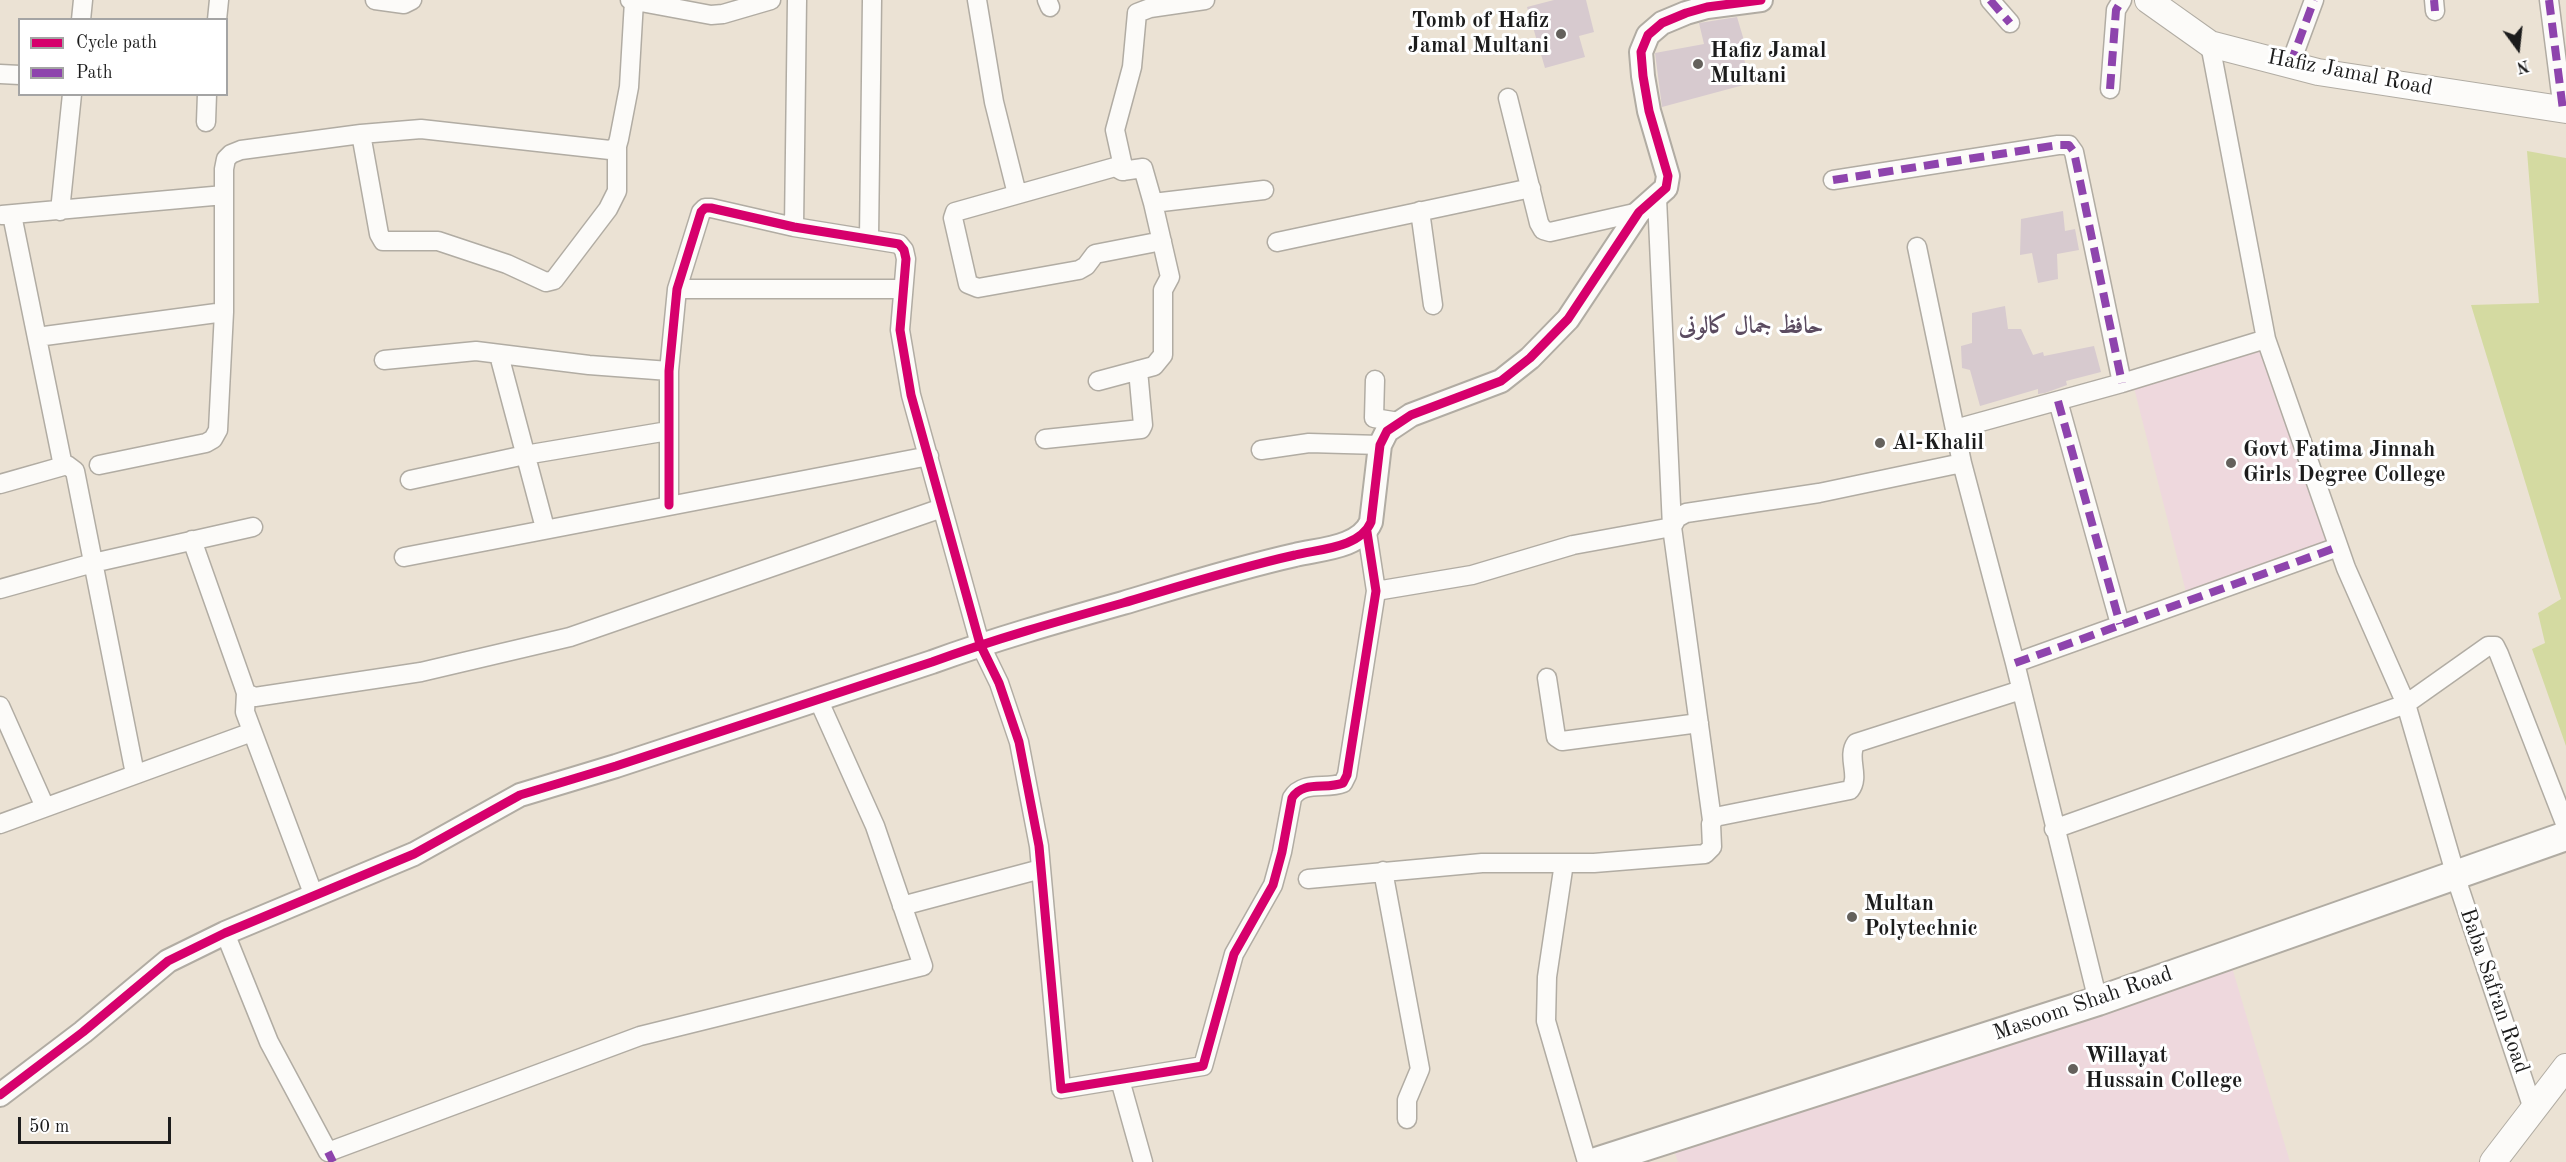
<!DOCTYPE html>
<html>
<head>
<meta charset="utf-8">
<style>
	body { margin:0 }
	#map { position:relative; width:2566px; height:1162px; overflow:hidden; background:#ebe2d4; font-family:"Old Standard TT",serif }
	canvas { display:block }
	.legend { position:absolute; left:18px; top:18px; width:210px; height:78px; box-sizing:border-box; background:#fff; border:2px solid #a4a4a4; margin:0; padding:8px 10px; list-style:none; font-size:18px; color:#1c1c1c }
	.legend li { display:flex; align-items:center; gap:12px; height:30px }
	.legend b { width:30px; border:2px solid #a4a4a4 }
	.north { position:absolute; left:2488px; top:18px; width:60px; height:60px; -webkit-text-stroke:4px #fff; paint-order:stroke; rotate:165deg; font-size:16px; font-weight:700; line-height:24px; text-align:center; color:#1c1c1c }
	.north::after { content:''; display:block; margin:auto; width:21px; height:27px; background:#1c1c1c; clip-path:polygon(50% 0,100% 100%,50% 72%,0 100%) }
	.scale { position:absolute; left:18px; top:1117px; width:153px; height:27px; box-sizing:border-box; border:3px solid #1c1c1c; border-top:0; padding-left:8px; font-size:18px; line-height:21px; white-space:nowrap; color:#1c1c1c; -webkit-text-stroke:4px #fff; paint-order:stroke }
</style>
</head>
<body>
<div id="map">
<canvas width="2566" height="1162"></canvas>
<ul class="legend">
<li><b style="height:8px;background:#d6006c"></b>Cycle path</li>
<li><b style="height:8px;background:#8e44ad"></b>Path</li>
</ul>
<div class="north">N</div>
<div class="scale">50 m</div>
</div>
<script>
const g = document.querySelector('canvas').getContext('2d');
g.lineJoin = 'round';
function paint(path, color) { g.fillStyle = color; g.fill(path, 'evenodd'); }
function stroke(path, color, width, dash) { g.strokeStyle = color; g.lineWidth = width; g.lineCap = dash ? 'butt' : 'round'; g.setLineDash(dash || []); g.stroke(path); }
function write(font, color, halo, rows, align = 'center') {
  g.font = font + ' "Old Standard TT",Amiri,serif'; g.lineWidth = 6; g.setLineDash([]); g.textBaseline = 'middle'; g.strokeStyle = halo; g.fillStyle = color; for (const [text, x, y, turn = 0] of rows) {
    g.save(); g.translate(x, y); g.rotate((+turn || 0) * Math.PI / 180); g.textAlign = isNaN(turn) ? turn : align; if (halo) g.strokeText(text, 0, 0); g.fillText(text, 0, 0); g.restore();
  }
}
paint(new Path2D(`
	M2266,339L2338,547L2188,600L2132,380Z
	M2228,954L2290,1162H1678L1670,1138Z`), '#eed8dd');
paint(new Path2D(`
	M2527,151L2566,158V746L2532,649L2545,643L2538,613L2561,599L2471,305L2539,303Z`), '#d4daa1');
paint(new Path2D(`
	M1554,0H1586L1594,32L1579,36L1585,57L1545,68L1527,7Z
	M1737,17L1745,44L1740,45L1751,83L1662,107L1655,53L1704,44L1699,23Z
	M2063,211L2065,231L2075,229L2079,250L2057,254L2058,279L2038,283L2032,253L2020,255L2021,219Z
	M2005,306L2008,329H2021L2033,355L2043,352L2044,356L2094,346L2101,372L2066,381L2067,385L2045,393L2038,394V389L1980,406L1970,370L1962,368L1961,346L1972,343V313Z`), '#d7cacf');
const minor = new Path2D(`
	M375,0L404,4L412,0
	M630,0L711,15L723,14L771,0
	M977,0L994,102L1017,194
	M1047,0L1050,7
	M1990,0L2010,23
	M2434,0L2435,11
	M2549,0L2563,110
	M81,20L83,0
	M217,20L219,0
	M2210,44L2266,339L2346,568L2406,704L2460,890L2533,1109
	M2290,65L2314,0
	M0,74L20,75
	M2110,89L2116,10L2122,0
	M1508,98L1539,223L1543,230L1550,232L1639,212
	M206,122L207,94
	M361,134L379,234L383,241H438L507,264L546,282L554,280L608,209L617,191V146
	M1124,171L1115,130L1132,67L1137,13L1150,8L1205,0
	M1833,180L2058,145H2069L2074,152L2122,383
	M1657,198L1672,527L1712,820
	M1153,203L1264,190
	M60,211L72,94
	M1420,211L1433,305
	M2,215L224,195
	M12,215L63,466
	M794,227L797,0
	M869,238L872,0
	M1277,242L1531,188
	M1917,247L1962,463L2015,663L2098,1001
	M677,289H903
	M37,337L224,312
	M499,355L545,528
	M384,360L476,351L589,365L669,371
	M1375,380L1374,418L1399,422
	M1098,381L1154,366L1163,355V290L1170,277L1153,203L1143,168L1122,171L1115,167L955,212L953,218L968,284L978,288L1079,270L1086,266L1095,254L1162,241
	M2058,401L2120,624
	M1955,429L2122,383L2266,339
	M1045,439L1141,429L1143,425L1138,370
	M1261,450L1309,443L1380,445
	M99,465L206,443L213,439L218,430L224,312V169L226,159L231,154L241,150L361,134L421,129L610,150L617,146L619,139L629,87L634,1
	M410,480L525,455L668,431
	M0,484L67,465L75,471L135,774
	M669,505V371L677,289L701,212L705,208H711L794,227L899,244L904,250L906,259L900,330L911,395L980,644L999,683L1019,742L1039,846L1061,1089L1203,1066L1234,954L1273,885L1282,852L1292,798C1303,780 1326,790 1343,783L1347,775L1376,591L1367,532
	M192,540L243,684L246,693L255,697L421,672L570,637L942,508
	M404,557L929,456
	M0,589L93,563L253,527
	M1376,591L1472,575L1573,545L1672,527L1677,518L1686,513L1819,493L1962,463
	M2015,663L2338,547
	M1547,678L1556,737L1562,741L1699,723
	M246,693L245,712L314,896
	M0,706L45,807
	M0,824L252,732
	M2054,829L2406,704L2488,646H2495L2499,654L2566,826
	M1564,863L1547,977L1546,1021L1587,1162
	M1383,871L1420,1069L1407,1100V1119
	M1308,879L1482,863H1594L1705,854L1712,847L1711,824L1715,817L1850,790C1861,776 1846,757 1856,743L2021,690
	M902,906L1041,869
	M225,933L269,1042L328,1152L640,1036L923,966L875,826L818,699
	M1120,1080L1143,1162`);
const tertiary = new Path2D(`
	M0,1095L83,1032L168,961L225,933L414,854L520,795L616,766L932,662C995,639 1059,621 1123,603C1180,586 1237,568 1295,555C1319,549 1360,548 1371,522L1380,445L1387,431L1411,415L1501,381L1530,358L1568,319L1639,212L1666,188L1668,176L1649,111L1643,76L1641,52L1648,35L1662,23L1686,13L1707,7L1761,0`);
const secondary = new Path2D(`
	M2148,0L2210,44L2318,72L2566,110
	M2493,1162L2566,1067`);
const primary = new Path2D(`
	M1596,1162L2098,1001L2566,836`);
stroke(minor, '#b1aca3', 21);
stroke(tertiary, '#b1aca3', 26);
stroke(secondary, '#b1aca3', 28);
stroke(primary, '#b1aca3', 32);
stroke(minor, '#fcfbf9', 18);
stroke(tertiary, '#fcfbf9', 22);
stroke(secondary, '#fcfbf9', 26);
stroke(primary, '#fcfbf9', 28);
stroke(new Path2D(`
	M1990,0L2010,23
	M2434,0L2435,11
	M2549,0L2563,110
	M2290,65L2314,0
	M2110,89L2116,10L2122,0
	M1833,180L2058,145H2069L2074,152L2122,383
	M2058,401L2120,624
	M2015,663L2338,547
	M328,1152L333,1162`), '#8e44ad', 8, [15, 8]);
stroke(new Path2D(`
	M669,505V371L677,289L701,212L705,208H711L794,227L899,244L904,250L906,259L900,330L911,395L980,644L999,683L1019,742L1039,846L1061,1089L1203,1066L1234,954L1273,885L1282,852L1292,798C1303,780 1326,790 1343,783L1347,775L1376,591L1367,532
	M0,1095L83,1032L168,961L225,933L414,854L520,795L616,766L932,662C995,639 1059,621 1123,603C1180,586 1237,568 1295,555C1319,549 1360,548 1371,522L1380,445L1387,431L1411,415L1501,381L1530,358L1568,319L1639,212L1666,188L1668,176L1649,111L1643,76L1641,52L1648,35L1662,23L1686,13L1707,7L1761,0`), '#d6006c', 9);
for (const [x, y, r, color] of [
	[1561,34,6,"#64615c"],
	[1698,64,6,"#64615c"],
	[1880,443,6,"#64615c"],
	[2231,463,6,"#64615c"],
	[1852,917,6,"#64615c"],
	[2073,1069,6,"#64615c"]
]) { const dot = new Path2D(); dot.arc(x, y, r, 0, 2 * Math.PI); g.fillStyle = color; g.fill(dot); stroke(dot, '#fff', 2); }
write('bold 22px', '#1c1c1c', '#fff', [
	["Tomb of Hafiz",1549,21,"right"],
	["Jamal Multani",1549,46,"right"],
	["Hafiz Jamal",1710,51],
	["Multani",1710,76],
	["Al-Khalil",1892,443],
	["Govt Fatima Jinnah",2243,450],
	["Girls Degree College",2243,475],
	["Multan",1864,904],
	["Polytechnic",1864,929],
	["Willayat",2085,1056],
	["Hussain College",2085,1081]
], 'left');
write('22px', '#1c1c1c', '#fff', [
	["Hafiz Jamal Road",2350,73,11],
	["Baba Safran Road",2494,991,71],
	["Masoom Shah Road",2083,1004,-19]
]);
write('bold 24px', '#5b4b60', '#fff', [
	["حافظ جمال کالونی",1751,327]
]);
</script>
</body>
</html>
